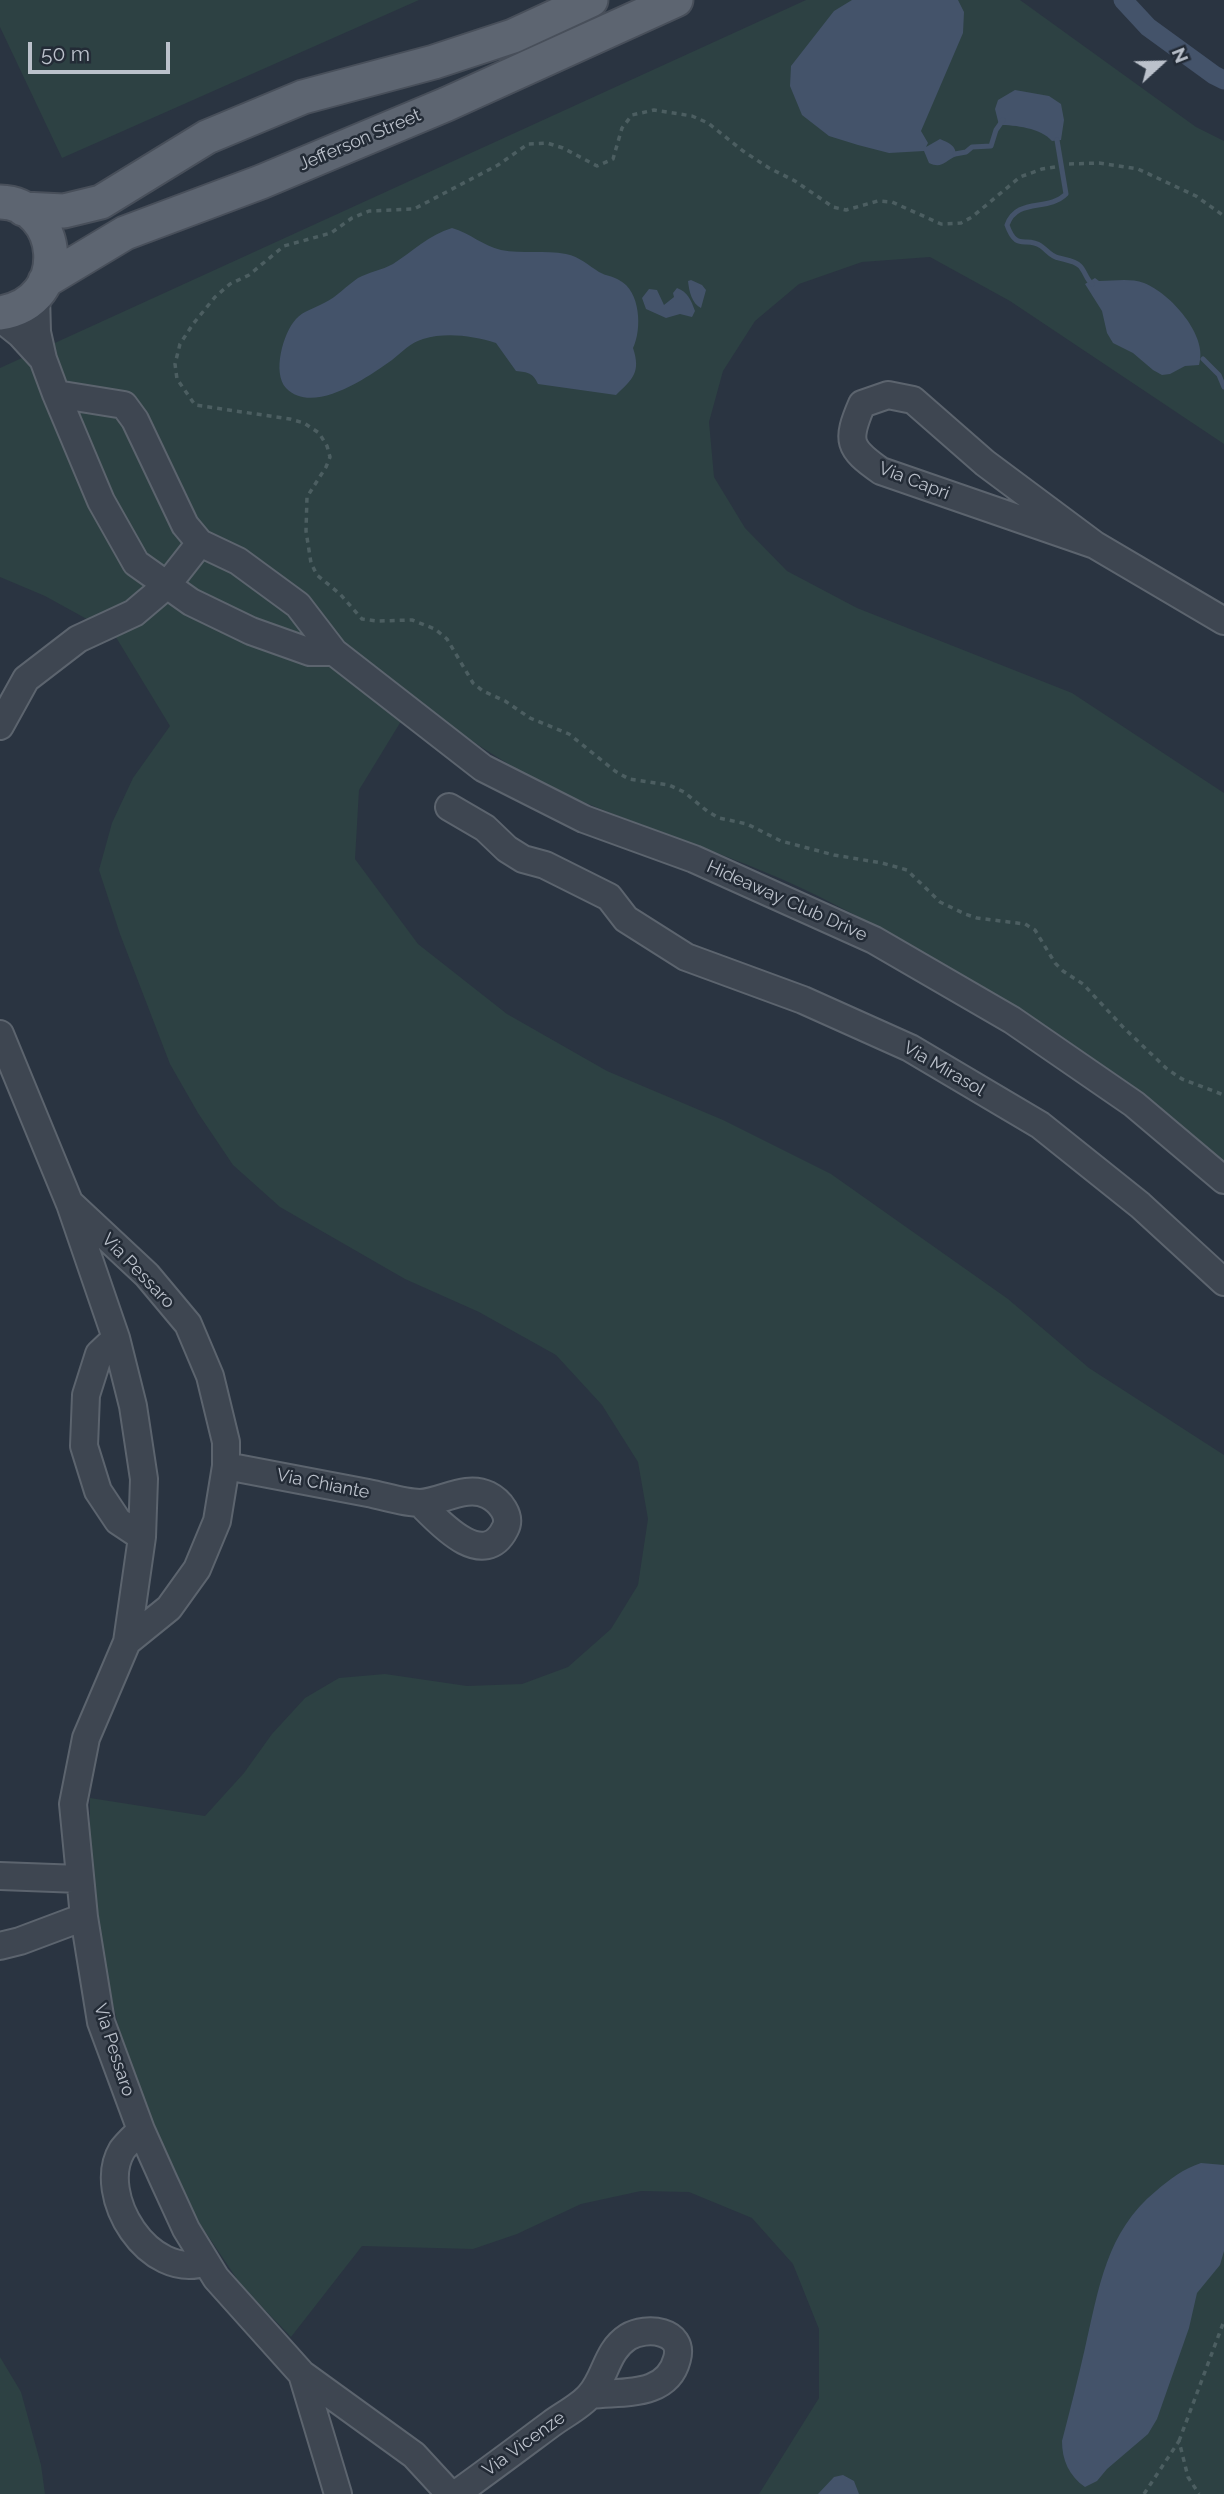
<!DOCTYPE html>
<html>
<head>
<meta charset="utf-8">
<style>
	body { margin:0 }
	#map { position:relative; width:1224px; height:2494px; overflow:hidden; background:#2a3441; font-family:Raleway,sans-serif }
	canvas { display:block }
	.north { position:absolute; left:1126px; top:28px; width:70px; height:70px; -webkit-text-stroke:5px #232b36; paint-order:stroke; rotate:68deg; font-size:19px; font-weight:700; line-height:28px; text-align:center; color:#bbc1cb }
	.north::after { content:''; display:block; margin:auto; width:24px; height:32px; background:#bbc1cb; clip-path:polygon(50% 0,100% 100%,50% 72%,0 100%) }
	.scale { position:absolute; left:28px; top:42px; width:142px; height:32px; box-sizing:border-box; border:4px solid #bbc1cb; border-top:0; padding-left:9px; font-size:21px; line-height:24px; white-space:nowrap; color:#bbc1cb; -webkit-text-stroke:5px #232b36; paint-order:stroke }
</style>
</head>
<body>
<div id="map">
<canvas width="1224" height="2494"></canvas>
<div class="north">N</div>
<div class="scale">50 m</div>
</div>
<script>
const g = document.querySelector('canvas').getContext('2d');
g.lineJoin = 'round';
function paint(path, color) { g.fillStyle = color; g.fill(path, 'evenodd'); }
function stroke(path, color, width, dash) { g.strokeStyle = color; g.lineWidth = width; g.lineCap = dash ? 'butt' : 'round'; g.setLineDash(dash || []); g.stroke(path); }
function write(font, color, halo, rows, align = 'center') {
  g.font = font + ' Raleway,sans-serif'; g.lineWidth = 5; g.setLineDash([]); g.textBaseline = 'middle'; g.strokeStyle = halo; g.fillStyle = color; for (const [text, x, y, turn = 0] of rows) {
    g.save(); g.translate(x, y); g.rotate((+turn || 0) * Math.PI / 180); g.textAlign = isNaN(turn) ? turn : align; if (halo) g.strokeText(text, 0, 0); g.fillText(text, 0, 0); g.restore();
  }
}
paint(new Path2D(`
	M0,0H419L62,158L0,27Z
	M806,0H1020L1196,127L1224,141V444L1010,301L930,257L862,262L799,284L755,321L723,371L709,422L714,477L745,528L787,571L857,608L1072,693L1224,793V1162C1174,1120 1123,1078 1069,1042C990,989 906,941 822,898C746,860 664,835 586,803C523,778 468,739 414,700L359,790L355,859L418,944L507,1014L607,1071L723,1120L831,1174L1008,1299L1089,1368L1224,1455V2494H759L819,2398V2329L793,2264L752,2218L689,2192L641,2191L581,2204L517,2234L473,2249L362,2246L291,2337L241,2285L196,2218L151,2119L119,2029L104,1966L90,1841V1798L205,1816L244,1773L272,1734L305,1698L339,1678L385,1674L467,1686L522,1684L568,1667L611,1629L638,1585L648,1519L638,1462L602,1405L556,1355L479,1312L405,1279L280,1207L233,1165L198,1113L170,1064L120,934L99,870L112,823L133,778L170,726L114,634L45,596L0,577V368Z
	M0,2357L21,2392L41,2465L45,2494H0Z`), '#2d4143');
paint(new Path2D(`
	M852,0H958L964,12L963,33L921,131L928,143L926,147L940,139C949,143 956,145 956,156C945,161 942,169 929,163L924,151L889,153L858,145L829,136L802,115L790,86L791,66L834,11Z
	M1015,90L1049,96L1061,104L1064,120L1061,140L1052,141C1041,128 1015,125 999,125L995,109L998,100Z
	M452,228C470,233 483,246 501,250C522,254 545,250 566,254C580,257 588,265 599,272C606,276 613,276 619,280C641,291 642,330 633,348C641,372 633,379 616,395L538,384C533,373 528,372 516,371L496,343C473,336 447,332 423,339C410,343 402,352 392,360C368,377 313,416 286,388C272,373 283,333 296,319C303,311 315,308 324,303C337,297 346,286 358,278C369,272 382,270 393,264C413,251 429,235 452,228Z
	M1095,278L1099,281C1114,281 1130,278 1144,283C1170,293 1209,336 1199,365L1185,366L1170,374L1162,375L1153,370L1133,353L1113,343L1107,333L1102,311L1085,284Z
	M691,280L702,285L706,290L701,308C692,304 689,291 688,281Z
	M677,288C688,292 691,300 695,311L692,317L680,314L666,318L646,309L642,298L649,289L657,290L664,305L674,297L673,293Z
	M1201,2163L1224,2165V2251L1220,2265L1197,2293L1189,2328L1157,2419L1148,2434L1107,2469L1097,2481L1085,2487C1069,2476 1062,2460 1062,2441C1070,2410 1078,2379 1085,2348C1099,2288 1106,2232 1156,2191C1170,2179 1183,2169 1201,2163Z
	M843,2475L854,2481L859,2494H818L834,2477Z`), '#44536a');
stroke(new Path2D(`
	M1057,140L1066,194C1048,212 1017,197 1007,225C1017,253 1026,235 1041,246C1047,250 1051,257 1059,258C1066,260 1075,261 1080,266C1085,271 1086,279 1092,284
	M955,154L966,152L972,147L991,146L996,130L1003,120
	M1203,359L1219,375L1224,387`), '#44536a', 5);
stroke(new Path2D(`
	M1123,0L1148,27L1214,75L1224,80`), '#44536a', 19);
const minor = new Path2D(`
	M36,295L37,332L43,359L56,394L101,501L136,563L191,602L251,631L310,652H334
	M0,318L20,334L42,358
	M56,394L124,405L135,420L185,525L200,543L238,561L298,605L334,652L483,768L584,819L694,859L874,940L1012,1020L1134,1104L1224,1180
	M1095,545L881,471C848,448 846,441 862,404L888,395L913,400L985,463L1095,545L1224,621
	M0,726L26,679L78,639L134,613L167,585L200,543
	M449,807L485,828L507,849L523,859L545,865L609,897L626,919L686,957L803,1000L910,1048L1040,1125L1140,1205L1224,1282
	M0,1034L70,1204L116,1338L133,1406L144,1479L142,1537L127,1642L86,1738L73,1804L84,1917L101,2022L141,2130L163,2179L186,2229L216,2278L302,2374L414,2455L450,2494
	M72,1205L147,1275L188,1324L210,1376L226,1442V1466L217,1521L197,1569L169,1608L127,1642
	M116,1338L99,1354L86,1395L84,1446L98,1491L118,1521L142,1537
	M226,1466C273,1475 321,1484 368,1493C384,1496 404,1503 420,1503C442,1502 466,1484 488,1495C500,1501 512,1516 505,1529C483,1572 438,1521 420,1503
	M0,1876L80,1879
	M0,1946L20,1941L84,1917
	M141,2130C135,2136 127,2143 122,2150C95,2195 149,2282 206,2262
	M302,2374L338,2494
	M456,2494C488,2471 520,2447 551,2424C563,2415 581,2406 590,2395C606,2377 606,2351 628,2337C646,2326 685,2330 677,2359C667,2398 622,2391 591,2395`);
const major = new Path2D(`
	M0,202C61,203 74,301 0,313
	M23,209L64,211L101,202L207,137L303,97L434,62L513,36L591,0
	M45,281L125,233L261,182L447,104L676,0`);
stroke(minor, '#5c646e', 30);
stroke(major, '#484f5a', 37);
stroke(new Path2D(`
	M1069,164L1099,163L1138,169L1196,196L1224,216
	M1055,167L1042,169L1020,177L972,217L961,223L941,224L892,202L878,201L846,210L833,207L795,181L769,168L743,151L708,123L692,116L654,110L632,115L622,128L613,159L597,166L563,148L547,143L528,144L498,165L414,209L369,211L352,218L331,233L284,246L249,275L230,284L215,297L193,324L180,344L175,364L177,379L195,405L290,419L304,423L319,433L327,446L330,457L326,467L307,497L306,531L311,563L317,575L340,594L362,619L377,621L412,620L435,629L447,639L473,683L483,691L505,701L530,718L569,734L615,771L629,779L669,785L684,792L707,811L719,818L747,824L781,841L834,855L882,863L907,870L940,902L965,914L977,918L1025,924L1035,930L1055,963L1063,971L1083,984L1123,1027L1167,1069L1182,1079L1224,1095
	M1179,2441L1224,2321
	M1144,2494L1179,2441L1188,2477L1199,2494`), '#4c5e61', 3.5, [5, 5]);
stroke(minor, '#3e4651', 26);
stroke(major, '#5d6571', 33);
write('18px', '#bbc1cb', '#232b36', [
	["Jefferson Street",360,140,-23],
	["Via Capri",914,481,21],
	["Hideaway Club Drive",787,901,24],
	["Via Mirasol",944,1069,30],
	["Via Pessaro",138,1271,46],
	["Via Chiante",323,1484,11],
	["Via Pessaro",114,2050,72],
	["Via Vicenze",524,2444,-36]
]);
</script>
</body>
</html>
